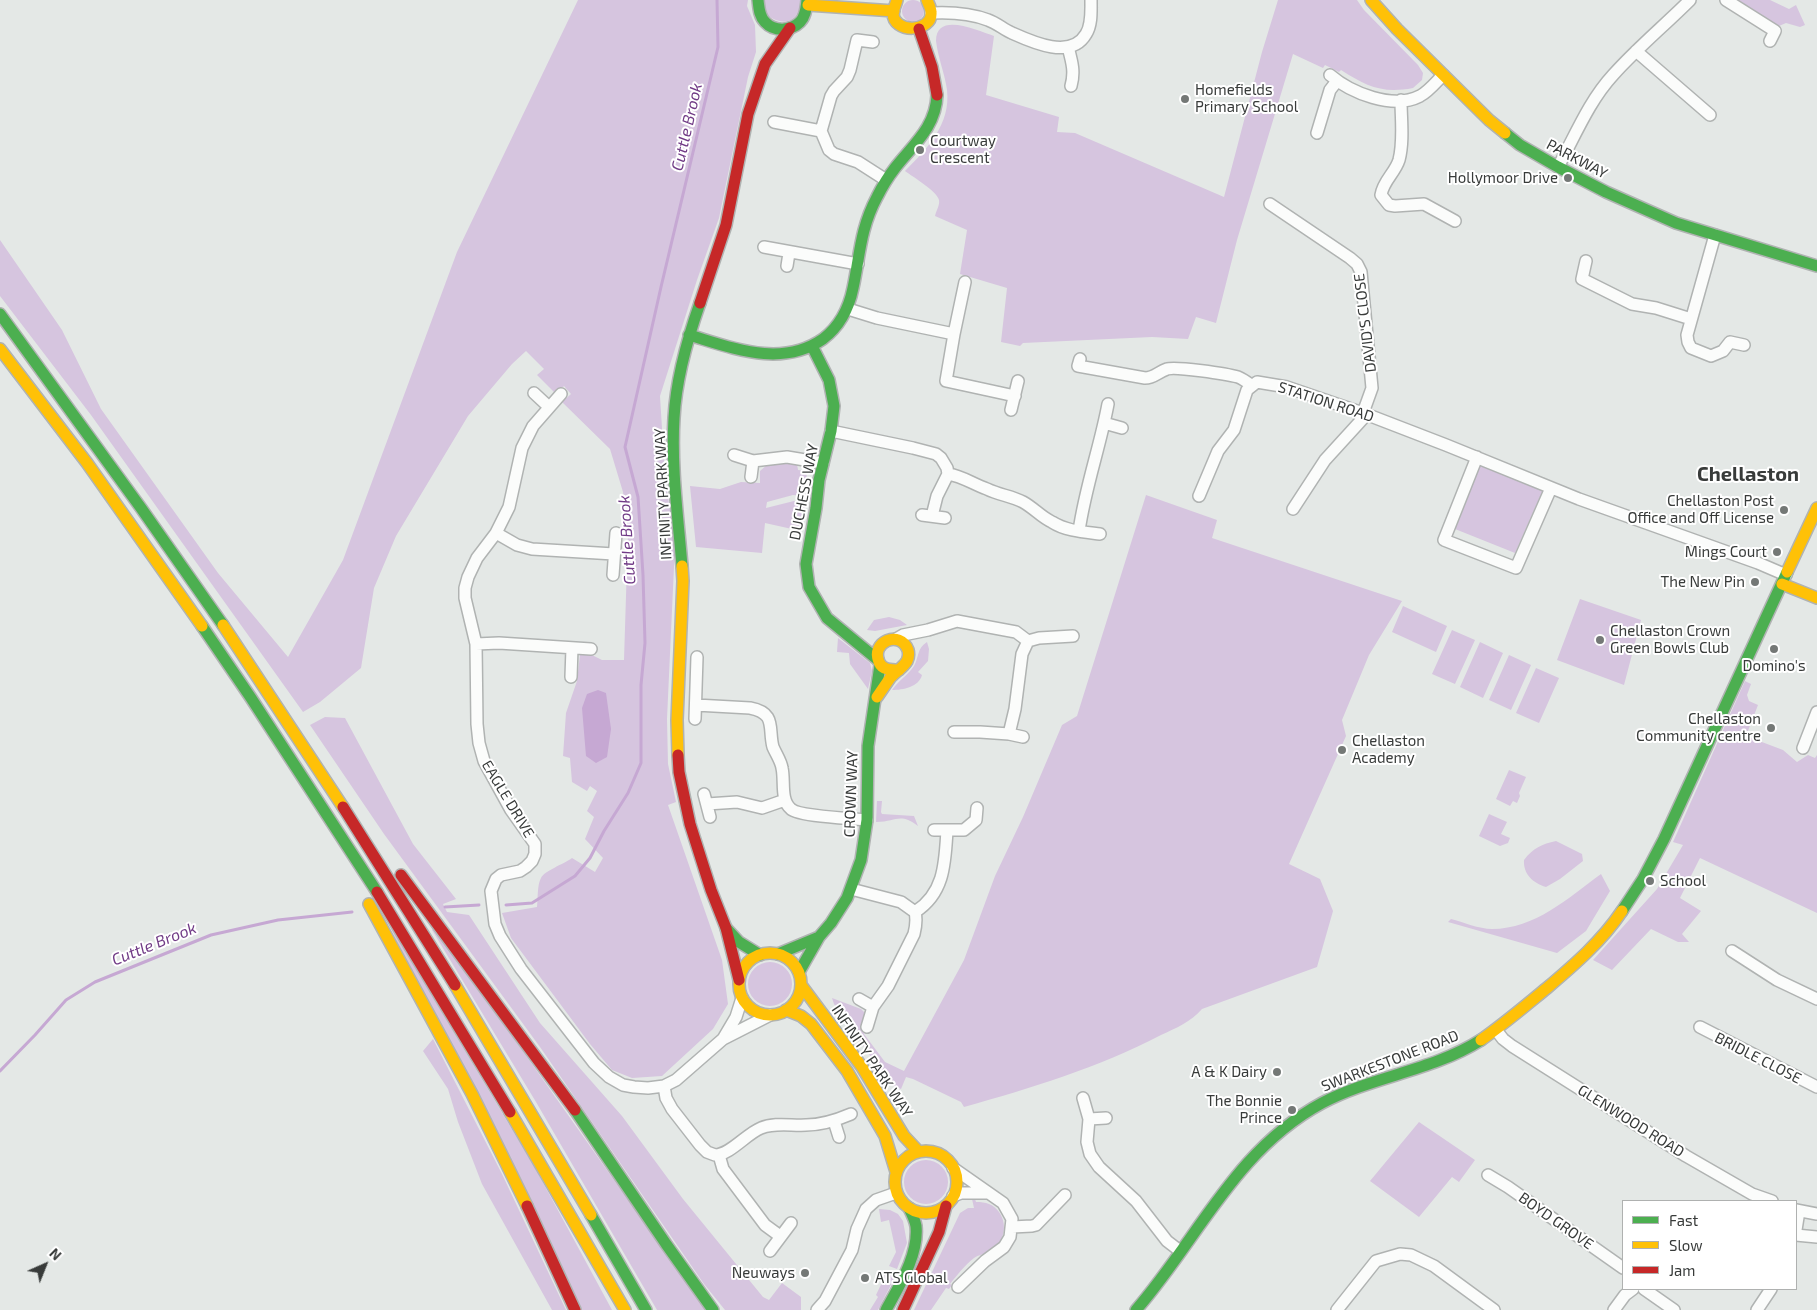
<!DOCTYPE html>
<html>
<head>
<meta charset="utf-8">
<style>
	body { margin:0 }
	#map { position:relative; width:1817px; height:1310px; overflow:hidden; background:#e4e8e6; font-family:"Exo 2",sans-serif }
	canvas { display:block }
	.legend { position:absolute; left:1622px; top:1200px; width:175px; height:90px; box-sizing:border-box; background:#fff; border:1px solid #afb1b0; margin:0; padding:6px 9px; list-style:none; font-size:15px; color:#383b3a }
	.legend li { display:flex; align-items:center; gap:10px; height:25px }
	.legend b { width:25px; border:1px solid #afb1b0 }
	.north { position:absolute; left:20px; top:1240px; width:50px; height:50px; -webkit-text-stroke:4px #fff; paint-order:stroke; rotate:44deg; font-size:14px; font-weight:700; line-height:20px; text-align:center; color:#383b3a }
	.north::after { content:''; display:block; margin:auto; width:18px; height:22px; background:#383b3a; clip-path:polygon(50% 0,100% 100%,50% 72%,0 100%) }
</style>
</head>
<body>
<div id="map">
<canvas width="1817" height="1310"></canvas>
<ul class="legend">
<li><b style="height:6px;background:#4caf50"></b>Fast</li>
<li><b style="height:6px;background:#ffc107"></b>Slow</li>
<li><b style="height:6px;background:#c62828"></b>Jam</li>
</ul>
<div class="north">N</div>
</div>
<script>
const g = document.querySelector('canvas').getContext('2d');
g.lineJoin = 'round';
function paint(path, color) { g.fillStyle = color; g.fill(path, 'evenodd'); }
function stroke(path, color, width, dash) { g.strokeStyle = color; g.lineWidth = width; g.lineCap = dash ? 'butt' : 'round'; g.setLineDash(dash || []); g.stroke(path); }
function write(font, color, halo, rows, align = 'center') {
  g.font = font + ' "Exo 2",sans-serif'; g.lineWidth = 4; g.setLineDash([]); g.textBaseline = 'middle'; g.strokeStyle = halo; g.fillStyle = color; for (const [text, x, y, turn = 0] of rows) {
    g.save(); g.translate(x, y); g.rotate((+turn || 0) * Math.PI / 180); g.textAlign = isNaN(turn) ? turn : align; if (halo) g.strokeText(text, 0, 0); g.fillText(text, 0, 0); g.restore();
  }
}
paint(new Path2D(`
	M578,0H748L747,6L755,25L756,52L748,77L719,218L697,280L660,396L665,477L675,545L667,719L668,764L676,802L668,805L722,960L728,1004L713,1029L662,1076L632,1078L612,1070L590,1044L511,938L502,913L537,907C538,899 537,885 541,878C544,871 564,864 572,858L595,872L603,858L585,839L594,817L587,811L597,791L590,786L587,791L572,782L570,758L563,756L566,713L577,681L580,655H592L602,660H624L628,532L623,492L610,449L562,402L571,394L564,386L559,391L554,392L537,375L544,369L526,351L512,364L468,416L396,536L374,588L361,668L320,702L303,712L91,415L0,296V240L62,330L101,409L218,573L288,657L343,560L457,252Z
	M764,0H800C800,22 785,27 768,16Z
	M1278,0H1357L1364,10L1418,65L1423,73L1422,80L1413,88C1382,94 1366,86 1341,70L1339,72L1325,65L1323,68L1293,54L1237,240L1216,323L1196,317L1188,339L1152,337L1023,343L1020,346L1001,342L1007,288L960,274L967,230L935,216C936,211 940,205 939,200C937,191 913,177 905,171C927,149 951,124 947,90C945,74 938,58 936,41C936,11 978,31 994,36L986,95L1059,117L1057,132L1075,133L1224,197L1262,52Z
	M1735,0H1770L1789,9L1796,5L1805,25L1800,27L1786,23L1779,26Z
	M902 11a11 11 0 1 1 22 0a11 11 0 1 1-22 0Z
	M768,464H797L798,470L807,471L805,496L793,495L767,502L766,508L794,501L805,503L801,531L765,523L762,553L696,547L690,486L720,489L741,482L760,483V471Z
	M1480,464L1543,490L1515,553L1455,529Z
	M1146,495L1217,520L1212,538L1402,601L1369,655L1342,720L1346,736L1289,864L1320,879L1333,911L1317,967L1202,1009C1191,1022 1176,1028 1161,1035C1098,1068 1031,1088 964,1107L961,1102L913,1079L906,1077L901,1089L890,1084L834,1004L832,998L861,1009L868,1016L864,1034L885,1062L904,1071L964,960L995,876L1023,817L1062,725L1077,716Z
	M1580,599L1641,620L1624,685L1557,660Z
	M1403,606L1447,626L1436,652L1392,632Z
	M889,617L900,620L907,625L875,631L867,630L874,620Z
	M1452,630L1475,640L1455,684L1432,674Z
	M838,638L870,663L872,671L868,689L850,664L849,653L837,652Z
	M927,642L929,649L928,661L918,672L922,675C919,687 903,690 892,690C898,681 908,675 914,666C919,657 917,648 927,642Z
	M1480,642L1503,653L1483,698L1460,687Z
	M1509,655L1531,665L1511,710L1489,700Z
	M1536,668L1559,678L1539,723L1516,713Z
	M1745,681L1751,684L1747,695L1749,701L1758,705L1746,736L1783,750L1797,762L1808,755L1815,758L1817,755V913L1700,858L1680,898L1701,911L1682,934L1689,942H1678L1651,929L1612,970L1593,960L1657,889L1683,845L1673,842Z
	M325,717L345,718L413,844L456,899L443,904L447,912L469,915L540,1023L622,1116L683,1199L763,1297L769,1300L782,1283L801,1297V1310H725L704,1284L540,1047L384,834L310,725Z
	M1509,770L1526,777L1519,793L1520,796L1517,803L1513,801L1510,806L1496,799Z
	M877,801H882L881,812L882,814L914,816L918,826C899,812 897,822 876,822Z
	M1489,814L1507,822L1501,834L1510,838L1508,843L1500,846L1479,836Z
	M1556,841L1582,854L1583,861L1560,879L1546,887C1533,883 1523,874 1524,860C1533,848 1542,844 1556,841Z
	M1601,874L1610,891L1586,931L1557,953L1448,922L1451,919C1463,922 1479,929 1492,929C1535,929 1568,898 1601,874Z
	M386,919L534,1166L612,1310H581Z
	M435,927L706,1310H657L536,1102L432,930Z
	M748 984a22 22 0 1 1 44 0a22 22 0 1 1-44 0Z
	M433,1039L502,1174L566,1310H552L482,1184L458,1122L448,1089L423,1051Z
	M1419,1122L1475,1160L1459,1182L1452,1177L1419,1217L1370,1181Z
	M904 1182a22 22 0 1 1 44 0a22 22 0 1 1-44 0Z
	M972,1199H975L976,1202C986,1202 993,1204 999,1212C1009,1226 1003,1245 989,1252C984,1254 978,1255 974,1258C965,1265 957,1275 950,1284L952,1285L949,1289L946,1288L931,1310H914L960,1213L968,1208H974Z
	M879,1209L890,1210L898,1214L903,1221L907,1243L897,1269L889,1266L896,1252L889,1220L881,1222Z
	M887,1272L896,1275L878,1310H870L878,1297L876,1295L885,1276L881,1273Z`), '#d6c5df');
paint(new Path2D(`
	M598,690L606,693L611,729L607,757L596,763L586,756L582,708L587,694Z`), '#c6a8d3');
stroke(new Path2D(`
	M506,905L532,903L575,876L590,858L604,831L628,793L641,763V685L645,643L643,575L638,497L625,447L661,287L718,47L717,0
	M445,907L479,905
	M0,1071L35,1035L66,1000L95,982L211,935L278,920L352,912`), '#c6a8d3', 3);
const street = new Path2D(`
	M1726,0L1775,31L1770,41
	M931,13C951,12 970,13 988,20C997,23 1004,30 1012,33C1032,42 1071,60 1086,34C1092,25 1091,11 1091,0
	M873,42L857,40L850,70L847,77L834,91L831,96L821,131L829,150L834,154L858,162L886,180
	M1068,47C1072,62 1075,72 1071,86
	M1636,51L1710,115
	M1330,75C1351,93 1393,110 1420,96C1429,91 1436,82 1443,75
	M1401,100C1401,119 1404,141 1399,160C1395,173 1383,181 1381,195L1389,205L1395,206L1424,204L1455,221
	M774,122L821,131
	M1317,133L1330,90L1337,81
	M1558,167C1575,136 1589,101 1613,75C1637,48 1665,25 1690,0
	M1270,204L1350,258L1357,264L1361,272L1372,388L1363,413
	M1715,235L1687,335L1688,342L1691,348L1711,356L1723,351L1730,342L1744,345
	M764,247L858,264
	M1586,261L1582,279L1632,304L1656,308L1691,319
	M787,266L789,253
	M848,309L877,318L954,334L965,282
	M954,334L946,381L1015,396
	M1080,359L1078,366L1145,378C1154,378 1158,372 1167,369C1175,366 1227,374 1238,377C1243,379 1247,382 1251,385
	M534,393L549,407
	M561,394L533,426L522,448L509,507L496,533L477,558L468,577L465,588V598L476,644L477,724L479,743L484,761L511,810L535,844V854L532,861L526,867L520,871L501,875L496,879L491,891L495,924L500,936L521,969L594,1063L609,1077L623,1085L634,1087L648,1088L664,1086L676,1080L723,1039L770,1015
	M1011,410L1018,381
	M1104,423L1122,428
	M831,431L913,448L936,454L941,458L947,468L948,474L937,496L932,516
	M734,455L753,461L787,457L823,463
	M1477,457L1444,540L1516,568L1551,488
	M948,474C962,476 973,484 987,489C999,495 1012,496 1023,502C1034,508 1041,517 1052,522C1066,531 1084,532 1100,534
	M751,477L753,461
	M1199,496L1218,451L1234,430L1247,390L1257,382L1287,387L1363,413L1446,445L1579,499L1758,563L1786,575
	M1293,509L1325,460L1367,414
	M922,515L945,518
	M1079,531C1085,488 1100,447 1108,404
	M496,533L517,545L532,549L614,554
	M613,575L616,533
	M896,639L903,635L928,630L957,621L1016,632L1028,641L1022,654L1015,709L1009,734L980,732H954
	M1028,641L1039,638L1073,636
	M476,644L499,643L591,649
	M571,677L572,648
	M696,705L750,708C777,713 768,729 773,747C776,754 781,761 782,768C785,781 780,800 791,809C798,816 854,819 867,820
	M695,719L697,657
	M1009,734L1023,737
	M1803,748L1817,712
	M704,794L710,817
	M707,804L737,802L762,808L785,800
	M934,830H964L976,820L977,808
	M851,889L901,902L915,912C917,920 916,926 914,934L888,986L873,1007L867,1027
	M915,912C945,893 945,862 947,830
	M1732,951L1777,980L1817,999
	M859,999L873,1007
	M1700,1027L1817,1087
	M1496,1030L1503,1039L1512,1046L1686,1156L1752,1194L1772,1201
	M723,1039L736,1017L742,998
	M664,1086L666,1098L672,1109L700,1145L707,1152L715,1155C730,1155 746,1134 761,1128C775,1122 792,1126 806,1125C822,1125 837,1120 851,1114
	M1083,1098L1089,1119L1087,1142L1090,1154L1099,1167L1136,1201L1167,1241L1180,1251
	M1089,1119L1106,1118
	M834,1121L839,1137
	M719,1155L723,1169L765,1225L780,1236
	M953,1168L1003,1203L1012,1219L1010,1237L1004,1247L985,1261L958,1287
	M1488,1175L1508,1187L1623,1268
	M953,1196L961,1193H987
	M1796,1210L1817,1214
	M1012,1227L1032,1226L1036,1225L1065,1195
	M1796,1230L1799,1211
	M1796,1235L1817,1237
	M770,1251L791,1223
	M1644,1289L1674,1310
	M817,1310L825,1301L852,1250L857,1229L866,1209L876,1200L896,1193
	M1337,1310L1376,1261L1400,1254L1411,1255L1434,1266L1494,1310
	M1614,1310L1625,1295L1633,1289
	M1757,1310L1771,1289`);
const fast = new Path2D(`
	M758,0C759,8 759,16 765,22C774,32 791,31 800,22C806,16 806,8 807,0
	M1505,133L1520,145L1558,167L1606,192L1676,223L1817,266
	M0,314L141,508L223,625
	M689,335C733,348 781,368 823,339C840,326 849,308 853,288C860,255 860,229 877,197C882,187 888,177 895,168C913,145 936,127 937,95
	M812,346L829,380L834,406L831,431L819,480L816,508L806,564L809,587L827,618L878,660
	M682,566C678,517 671,467 674,418C676,379 687,340 700,303
	M202,626L251,698L377,892
	M1622,911L1643,879L1664,839L1787,572
	M726,928L739,942L760,955
	M778,954L819,937
	M799,972L819,937L831,923L847,898L861,860L867,820L868,746L880,665
	M575,1110L666,1244L713,1310
	M591,1215L646,1310
	M886,1310C899,1286 919,1255 916,1226C915,1220 912,1214 909,1208
	M1136,1310C1198,1239 1235,1150 1322,1103C1373,1076 1432,1071 1481,1040`);
const slow = new Path2D(`
	M897,0C896,4 894,8 893,12C892,34 933,33 931,12C931,8 928,3 927,0
	M1371,0L1397,29L1489,120L1505,133
	M808,5L894,11
	M0,349L87,463L202,626
	M1787,572L1817,508
	M1782,584L1817,598
	M223,625L343,807
	M877,697L890,678C895,672 903,668 907,661C909,657 909,654 908,650C900,629 870,642 879,662C882,670 891,670 899,670
	M678,755L677,720L683,581L682,566
	M369,904L472,1094L527,1206
	M739 984a31 31 0 1 1 62 0a31 31 0 1 1-62 0Z
	M455,985L591,1215
	M801,985L862,1067L904,1136L918,1151
	M786,1010L801,1016L811,1024L847,1071L885,1136L896,1172
	M1481,1040C1504,1024 1525,1006 1547,988C1574,965 1602,941 1622,911
	M510,1112L625,1310
	M895 1182a31 31 0 1 1 62 0a31 31 0 1 1-62 0Z`);
const jam = new Path2D(`
	M919,29L932,67L937,95
	M700,303L726,225L748,114L765,64L790,28
	M678,755L679,772L690,824L711,890L726,928L739,980
	M343,807L455,985
	M401,875L575,1110
	M377,892L510,1112
	M527,1206L575,1310
	M903,1310L939,1232L946,1206`);
stroke(street, '#b0b3b2', 14);
stroke(fast, '#b0b3b2', 14);
stroke(slow, '#b0b3b2', 14);
stroke(jam, '#b0b3b2', 14);
stroke(street, '#fbfcfb', 11);
stroke(fast, '#4caf50', 11);
stroke(slow, '#ffc107', 11);
stroke(jam, '#c62828', 11);
for (const [x, y, r, color] of [
	[1185,99,5,"#747876"],
	[920,150,5,"#747876"],
	[1568,178,5,"#747876"],
	[1784,510,5,"#747876"],
	[1777,552,5,"#747876"],
	[1755,582,5,"#747876"],
	[1600,640,5,"#747876"],
	[1774,649,5,"#747876"],
	[1771,728,5,"#747876"],
	[1342,750,5,"#747876"],
	[1650,881,5,"#747876"],
	[1277,1072,5,"#747876"],
	[1292,1110,5,"#747876"],
	[805,1273,5,"#747876"],
	[865,1278,5,"#747876"]
]) { const dot = new Path2D(); dot.arc(x, y, r, 0, 2 * Math.PI); g.fillStyle = color; g.fill(dot); stroke(dot, '#fff', 2); }
write('15px', '#383b3a', '#fff', [
	["Homefields",1195,90,"left"],
	["Primary School",1195,107,"left"],
	["Courtway",930,141,"left"],
	["Crescent",930,158,"left"],
	["Hollymoor Drive",1558,178],
	["Chellaston Post",1774,501],
	["Office and Off License",1774,518],
	["Mings Court",1767,552],
	["The New Pin",1745,582],
	["Chellaston Crown",1610,631,"left"],
	["Green Bowls Club",1610,648,"left"],
	["Domino's",1774,666,"center"],
	["Chellaston",1761,719],
	["Community centre",1761,736],
	["Chellaston",1352,741,"left"],
	["Academy",1352,758,"left"],
	["School",1660,881,"left"],
	["A & K Dairy",1267,1072],
	["The Bonnie",1282,1101],
	["Prince",1282,1118],
	["Neuways",795,1273],
	["ATS Global",875,1278,"left"]
], 'right');
write('15px', '#383b3a', '#fff', [
	["PARKWAY",1577,159,28],
	["DAVID'S CLOSE",1365,323,-97],
	["STATION ROAD",1326,402,18],
	["DUCHESS WAY",804,492,-79],
	["INFINITY PARK WAY",663,494,-93],
	["CROWN WAY",851,794,-88],
	["EAGLE DRIVE",508,799,59],
	["BRIDLE CLOSE",1758,1058,27],
	["INFINITY PARK WAY",872,1061,56],
	["SWARKESTONE ROAD",1390,1061,-21],
	["GLENWOOD ROAD",1631,1121,32],
	["BOYD GROVE",1556,1221,35]
]);
write('italic 16px', '#713b86', '#fff', [
	["Cuttle Brook",687,127,-77],
	["Cuttle Brook",627,540,-94],
	["Cuttle Brook",154,944,-22]
]);
write('bold 20px', '#383b3a', '#fff', [
	["Chellaston",1748,474]
]);
</script>
</body>
</html>
